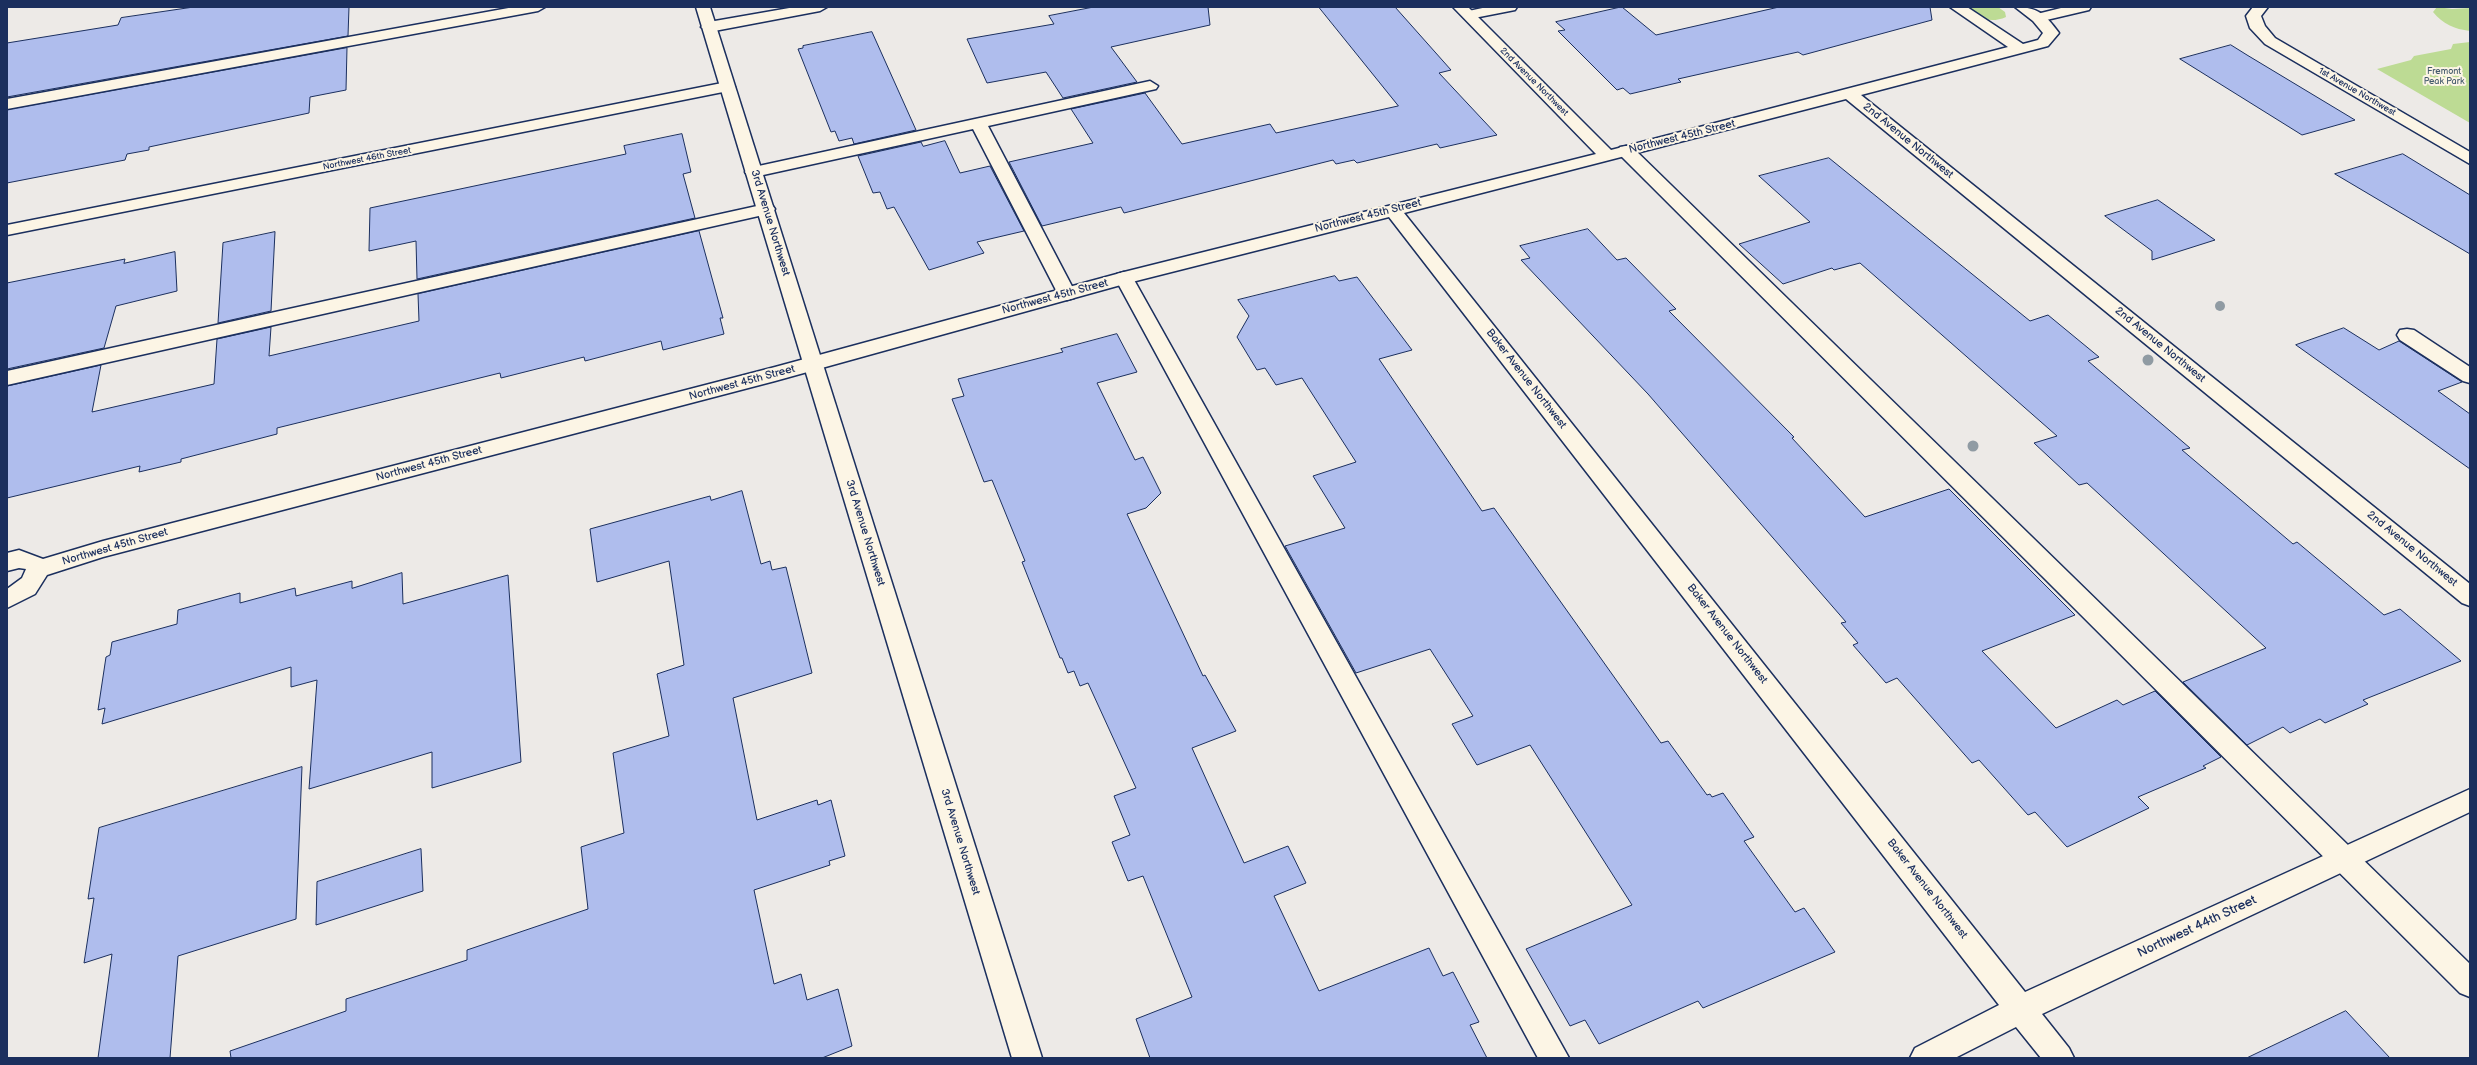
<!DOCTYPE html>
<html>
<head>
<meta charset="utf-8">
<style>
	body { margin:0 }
	#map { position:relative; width:2477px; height:1065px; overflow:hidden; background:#edeae7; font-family:"Balsamiq Sans",sans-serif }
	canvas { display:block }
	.frame { position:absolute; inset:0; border:8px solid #1b2f5e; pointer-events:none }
</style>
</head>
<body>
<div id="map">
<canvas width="2477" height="1065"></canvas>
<div class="frame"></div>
</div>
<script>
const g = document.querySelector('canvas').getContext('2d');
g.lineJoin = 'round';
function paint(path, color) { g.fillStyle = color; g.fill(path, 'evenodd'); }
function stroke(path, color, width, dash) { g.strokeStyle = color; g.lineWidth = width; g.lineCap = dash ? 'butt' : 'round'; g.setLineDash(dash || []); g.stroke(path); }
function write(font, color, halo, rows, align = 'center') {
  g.font = font + ' "Balsamiq Sans",sans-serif'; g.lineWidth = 4; g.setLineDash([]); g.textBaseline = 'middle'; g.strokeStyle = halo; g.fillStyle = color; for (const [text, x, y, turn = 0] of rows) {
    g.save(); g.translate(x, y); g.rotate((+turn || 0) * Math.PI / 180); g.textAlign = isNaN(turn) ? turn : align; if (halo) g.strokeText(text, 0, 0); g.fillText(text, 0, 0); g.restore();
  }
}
paint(new Path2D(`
	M1960,7H1998L2005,12L2006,17C1988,25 1976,16 1960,7Z
	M2437,7L2452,9L2470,8V31C2454,29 2443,24 2433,12Z
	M2470,42V123L2377,69L2411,60L2414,56L2451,49L2453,44Z`), '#bddb94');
const building = new Path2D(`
	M194,7H349L348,36L7,97V43L118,25L121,18Z
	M1094,7H1208L1210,25L1111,47L1137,82L1063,98L1046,72L987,83L967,39L1054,24L1049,16Z
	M1319,7H1395L1451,70L1439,73L1497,135L1440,148L1437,144L1357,163L1354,160L1336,164L1333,160L1124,213L1121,207L1042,226L1009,162L1093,143L1071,109L1145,93L1182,144L1270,124L1276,133L1398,106Z
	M1622,7L1656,35L1779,7H1930L1932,20L1803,55L1798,52L1678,79L1681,82L1630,94L1623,88L1617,90L1558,31L1565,30L1556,22Z
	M872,32L916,130L854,144L852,138L839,141L835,131L831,132L798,49L803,48V46Z
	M2231,45L2247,55L2355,120L2302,135L2180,59Z
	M347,48L346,90L310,97L309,113L149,147V150L127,154L125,160L7,183V110Z
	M682,134L691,172L683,174L695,218L417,279L416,241L369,251L370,208L626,154L624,146Z
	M945,141L960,173L990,166L1024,231L977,242L984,253L929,270L894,207L887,209L880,192L873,193L858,156L921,142L923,146Z
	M2403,154L2470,195V254L2335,174Z
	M1829,158L2030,321L2048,315L2099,357L2088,361L2190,448L2182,450L2293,544L2297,542L2384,615L2400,609L2461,661L2363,700L2368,704L2325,723L2320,719L2290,733L2283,727L2247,745L2183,682L2266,648L2087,483L2079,485L2034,443L2057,436L1860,263L1834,270L1832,268L1783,284L1739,244L1810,222L1759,176Z
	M2158,200L2215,240L2152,260V251L2105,216Z
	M1588,229L1617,260L1626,258L1676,309L1669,311L1794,437L1792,438L1865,517L1949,489L2075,615L1982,651L2056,728L2117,700L2123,705L2155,691L2221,757L2203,766L2206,768L2138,797L2149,808L2067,847L2035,812L2028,815L1979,760L1972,763L1897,678L1886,683L1853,645L1858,643L1841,623L1846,622L1648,394L1521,260L1530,258L1520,246Z
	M699,231L723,318H720L724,334L663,350L661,341L585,361L584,357L501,378L500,373L277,428V434L181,459V462L139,472L140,466L7,498V386L101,365L92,412L214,384L217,339L271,327L269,356L419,321L418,294Z
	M275,232L271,311L218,323L223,243Z
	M175,252L177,291L116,306L104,348L7,369V283L125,259L124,263Z
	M1335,276L1339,281L1357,277L1412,350L1379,359L1482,511L1494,508L1661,743L1668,741L1707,795L1710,794L1712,797L1723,793L1754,837L1744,841L1795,912L1804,908L1835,952L1703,1008L1698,1001L1599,1044L1585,1020L1570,1026L1526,949L1632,905L1530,745L1477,765L1452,724L1473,716L1430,649L1356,673L1285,546L1345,528L1313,476L1356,462L1302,378L1276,385L1265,368L1257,370L1237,337L1249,316L1238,300Z
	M2344,328L2379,350L2399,341L2462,382L2438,391L2470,414V469L2296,345Z
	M1117,334L1137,372L1097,383L1135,460L1143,457L1161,493L1146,508L1127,514L1203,676L1205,675L1236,731L1192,748L1244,863L1288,846L1306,883L1274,896L1319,991L1429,948L1443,976L1453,972L1479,1022L1470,1025L1487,1058H1150L1136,1019L1192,997L1143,876L1128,881L1112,842L1130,835L1114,796L1136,788L1088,683L1080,686L1074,671L1068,673L1062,658H1060L1022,562L1025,561L992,480L984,482L952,399L964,396L958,379L1063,352L1061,349Z
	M742,491L761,564L770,561L772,570L786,567L812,673L733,698L757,820L817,800L818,805L831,800L845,856L829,861L830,865L754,890L774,984L801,974L807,1000L838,989L852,1046L822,1058H231L230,1051L346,1011V999L467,960V950L588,909L581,847L624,833L613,753L669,736L657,674L684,665L669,561L597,582L590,529L710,496L711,500Z
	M402,573L403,604L508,575L521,762L432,788V752L309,789L317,680L291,687V667L102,724L105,708L98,710L106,657L110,655L112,642L177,624L178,610L240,593V603L295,588L296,596L352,581V588Z
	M302,767L296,919L178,956L170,1058H98L112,954L84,963L94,898L88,899L99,828Z
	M421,849L423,891L316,925L317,882Z
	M2346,1011L2390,1058H2247Z`);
paint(building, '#afbded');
stroke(building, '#1b2f5e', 1);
const lane = new Path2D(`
	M514,7H545L538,11L7,109V99Z
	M1487,7H1517L1515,10L1469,19L1462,15L1464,12Z
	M2065,7H2091L2089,10L2038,22L2031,18L2033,15Z
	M1150,81L1158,86L1156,89L988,126L1076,294L1074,298L1067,300L1060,298L1058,294L973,129L754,177L748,176L745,172L748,168L754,167Z
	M1626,146L1632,147L2470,964V997L2460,993L1620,155L1618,151L1620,147Z
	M766,204L772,205L775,209L772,213L7,385V371Z
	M1124,272L1131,274L1133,278L1569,1058H1538L1115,278L1117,274Z
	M2407,329L2414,330L2470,367V383L2463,381L2400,340L2397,335L2400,330Z`);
const street = new Path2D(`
	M795,7H827L820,11L709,32L701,27L709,22Z
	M1453,7H1468L1611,150L2008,47L1950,7H1967L2023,44L2038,40L2043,33L2033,21L2015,7C2038,7 2045,14 2059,33L2048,46L1861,95L2470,584V606L2462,603L1846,99L1404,213L2025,992L2470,789V812L2042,1014L2069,1048L2074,1058H2041L2016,1027L1955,1058H1910L1915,1048L1999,1005L1389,217L1128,283L775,381L103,557L47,575L35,594L7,608V589L22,578L26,569L19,568L7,571V553L19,550L43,559L103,541L775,367L1124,272L1596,154Z
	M2253,7H2268L2261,16L2265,26L2275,38L2470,152V164L2265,44L2250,28L2246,16Z
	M727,82L735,87L733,90L7,235V225Z`);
const secondary = new Path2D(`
	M696,7H710L1042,1058H1012Z`);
stroke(lane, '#1b2f5e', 3);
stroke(street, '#1b2f5e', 3);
stroke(secondary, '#1b2f5e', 3);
paint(lane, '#fcf5e5');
paint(street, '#fcf5e5');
paint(secondary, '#fcf5e5');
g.fillStyle = '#909ba3';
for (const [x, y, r] of [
	[2220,306,5],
	[2148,360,5.5],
	[1973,446,5.5]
]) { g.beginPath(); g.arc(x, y, r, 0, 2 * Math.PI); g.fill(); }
write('9px', '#445a6c', '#fcf5e5', [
	["Fremont",2444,72],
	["Peak Park",2444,82]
]);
write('9px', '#1b2f5e', '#fcf5e5', [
	["2nd Avenue Northwest",1534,82,45],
	["1st Avenue Northwest",2357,92,30],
	["Northwest 46th Street",367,159,-11]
]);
write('11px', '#1b2f5e', '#fcf5e5', [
	["Northwest 45th Street",1682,137,-14],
	["2nd Avenue Northwest",1908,141,39],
	["Northwest 45th Street",1368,216,-14],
	["3rd Avenue Northwest",770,223,73],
	["Northwest 45th Street",1055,297,-15],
	["2nd Avenue Northwest",2160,345,39],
	["Baker Avenue Northwest",1526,379,52],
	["Northwest 45th Street",742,383,-15],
	["Northwest 45th Street",429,464,-15],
	["3rd Avenue Northwest",865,533,73],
	["Northwest 45th Street",115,547,-16],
	["2nd Avenue Northwest",2412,549,39],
	["Baker Avenue Northwest",1727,634,52],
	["3rd Avenue Northwest",960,842,73],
	["Baker Avenue Northwest",1927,889,52]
]);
write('13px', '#1b2f5e', '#fcf5e5', [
	["Northwest 44th Street",2197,927,-25]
]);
</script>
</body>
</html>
